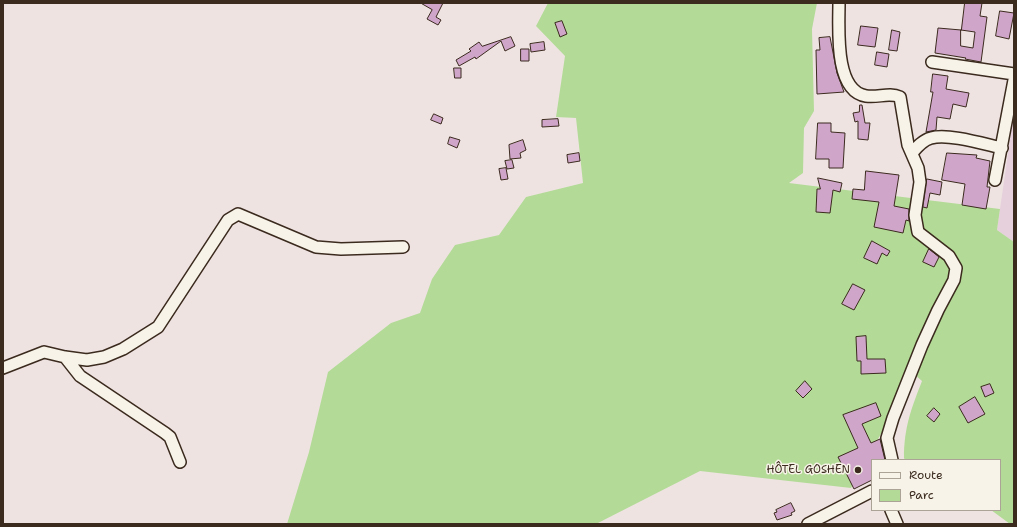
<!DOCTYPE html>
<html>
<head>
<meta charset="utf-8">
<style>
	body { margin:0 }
	#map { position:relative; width:1017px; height:527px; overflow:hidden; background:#efe3e2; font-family:"Shantell Sans",sans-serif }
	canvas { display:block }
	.frame { position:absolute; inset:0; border:4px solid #3b2a1e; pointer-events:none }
	.legend { position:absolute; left:871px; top:459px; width:130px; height:52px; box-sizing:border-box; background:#f7f3e8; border:1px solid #aca397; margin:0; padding:5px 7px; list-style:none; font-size:12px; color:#3b2a1e }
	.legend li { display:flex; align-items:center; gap:8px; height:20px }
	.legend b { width:20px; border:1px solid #aca397 }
</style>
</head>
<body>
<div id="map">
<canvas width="1017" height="527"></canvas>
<div class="frame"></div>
<ul class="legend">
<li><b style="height:5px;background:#f7f3e8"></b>Route</li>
<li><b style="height:11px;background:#b3db97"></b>Parc</li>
</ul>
</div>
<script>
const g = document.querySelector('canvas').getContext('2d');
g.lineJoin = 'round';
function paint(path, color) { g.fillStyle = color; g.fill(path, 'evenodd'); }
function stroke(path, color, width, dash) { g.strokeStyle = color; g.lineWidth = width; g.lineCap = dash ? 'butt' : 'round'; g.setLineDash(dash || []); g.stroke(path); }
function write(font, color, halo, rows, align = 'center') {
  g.font = font + ' "Shantell Sans",sans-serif'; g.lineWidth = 3; g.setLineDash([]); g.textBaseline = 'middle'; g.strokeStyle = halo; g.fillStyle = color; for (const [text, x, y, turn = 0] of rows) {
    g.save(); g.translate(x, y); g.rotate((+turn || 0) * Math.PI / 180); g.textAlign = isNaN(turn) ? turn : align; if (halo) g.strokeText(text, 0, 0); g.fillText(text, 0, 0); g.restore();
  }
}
paint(new Path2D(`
	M1014,112V242L997,230Z`), '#e5d0db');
paint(new Path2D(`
	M548,3H817L812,29L814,111L804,128L803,173L789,183L1000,209L997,230L1014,242V524H1010L991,510H1000V460H905L904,458C904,428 911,409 922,381L914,374L851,488L700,471L596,524H287L309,452L328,372L391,323L420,313L432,279L455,245L499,235L526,197L583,183L576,118L556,117L565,56L536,26Z`), '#b3db97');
const building = new Path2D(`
	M421,3H443L436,17L441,20L438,25L427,19L432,10Z
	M965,3H982L980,16L987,17L981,62L965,59L966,58L935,53L938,28L961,30ZM961,30L975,32L973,48L961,46Z
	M1000,11L1014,13L1009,39L996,36Z
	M562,21L567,34L560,37L555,23Z
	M861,26L878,28L875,47L858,45Z
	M892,30L900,32L897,51L889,50Z
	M511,37L515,46L505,51L501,41L476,59L475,57L459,66L456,60L471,51L469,49L479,42L482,46Z
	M830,37L837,73L844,92L817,94L816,50H820L819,38Z
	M544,42L545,50L531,52L530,44Z
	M521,49H529V61H521Z
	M877,52L889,54L887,67L875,65Z
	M454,68H461V78H455Z
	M933,74L948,76L946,89L969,93L966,107L953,104L950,119L937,117L936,130L926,132L933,92H931Z
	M860,105H862L865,123H870L868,140L858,139V121L855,122L853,113L859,112Z
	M434,114L443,118L441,124L431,120Z
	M558,119L559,126L542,127V120Z
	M818,123H831V132L845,133L843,168H829V159H816Z
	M450,137L460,140L457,148L448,144Z
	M523,140L526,150L520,153L521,158L510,159L509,145Z
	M579,153L580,161L568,163L567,155Z
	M947,153L977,155L976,158L990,161L987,187H990L986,209L962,205L965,184L942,180Z
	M512,160L514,168L507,169L505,161Z
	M506,168L508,179L501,180L499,169Z
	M866,171L899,175L894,206L909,209V221L906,220L903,233L874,227L879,202L852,199L853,189L864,190Z
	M818,178L842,183L840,192L833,190L830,213L816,212L817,189H820Z
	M927,179L942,182L940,195L930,193L927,208L923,207Z
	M872,241L890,251L887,256L882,253L877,264L864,258Z
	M929,249L939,257L934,267L923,262Z
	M853,284L865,290L854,310L842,304Z
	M866,336L867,359H885L886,373L861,374V361H857L856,337Z
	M805,381L812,389L803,398L796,391Z
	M990,384L994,393L985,397L981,387Z
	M975,397L985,414L968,423L959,407Z
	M876,403L881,416L862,424L871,443L880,439L885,460H872V480L854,489L838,457L858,448L843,415Z
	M934,408L940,414L934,422L927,416Z
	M791,503L795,511L791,513L792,515L777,520L774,513L777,512L776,510Z`);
paint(building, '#cfa5ca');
stroke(building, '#3b2a1e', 1);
const minor = new Path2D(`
	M839,3C839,28 834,91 866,96C878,98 889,92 900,97L908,145L918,168L920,182L915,215L918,232L949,256L956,268L954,280L938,310L922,345L893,418L887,438L892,460
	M932,62L1014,74
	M912,153C917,147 923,140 931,138C948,133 984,144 1002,148
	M995,180L1014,80
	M65,357L80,376L165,433L170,437L180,462
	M3,368L44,352L65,357L87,360L104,357L123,349L158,327L228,220L238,214L316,247L341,249L403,247
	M891,510L897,524
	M808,524L872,491`);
stroke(minor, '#3b2a1e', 14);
stroke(minor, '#f7f3e8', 11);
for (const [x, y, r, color] of [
	[858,470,4,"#3b2a1e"]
]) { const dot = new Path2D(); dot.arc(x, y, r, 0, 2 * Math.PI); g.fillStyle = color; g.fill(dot); stroke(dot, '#f7f3e8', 1.5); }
write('11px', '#3b2a1e', '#f7f3e8', [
	["HÔTEL GOSHEN",850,470]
], 'right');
</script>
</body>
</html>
